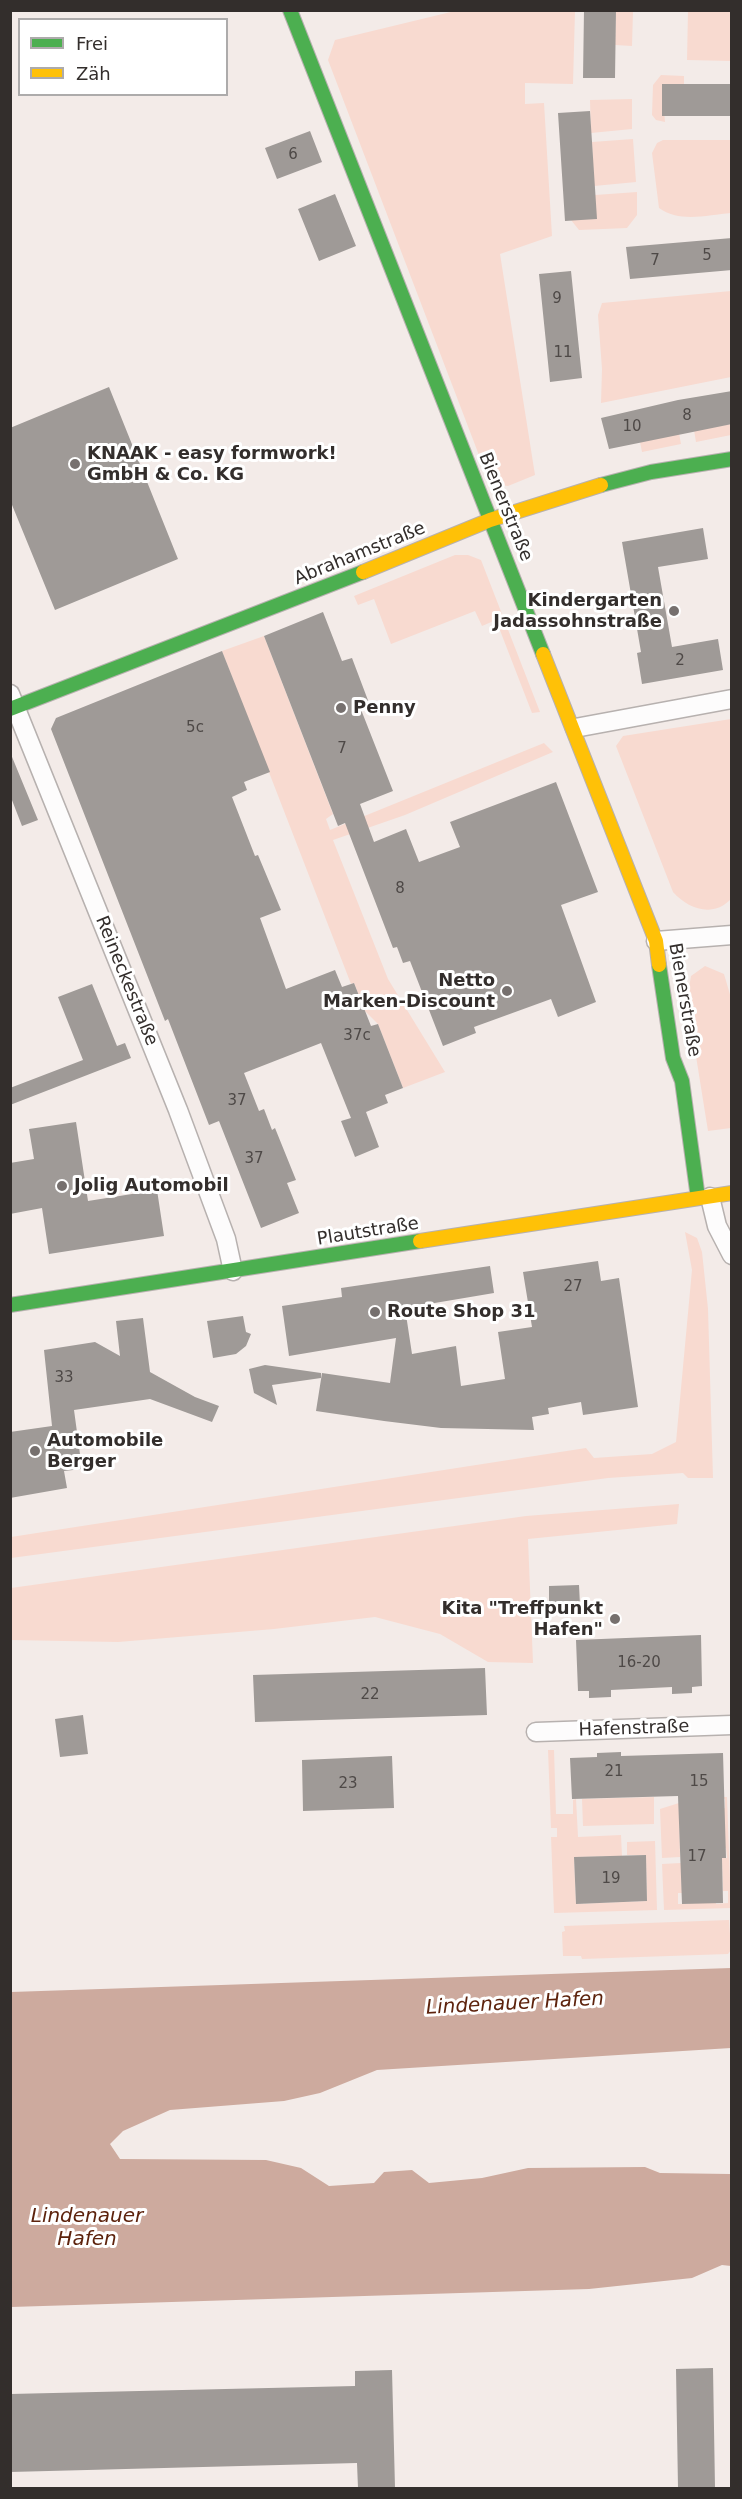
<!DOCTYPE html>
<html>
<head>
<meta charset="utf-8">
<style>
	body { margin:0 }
	#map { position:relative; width:742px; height:2499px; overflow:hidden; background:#f3ebe8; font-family:"DejaVu Sans",sans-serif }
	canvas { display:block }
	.frame { position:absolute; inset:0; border:12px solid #332e2c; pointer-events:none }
	.legend { position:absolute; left:18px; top:18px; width:210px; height:78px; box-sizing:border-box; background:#fff; border:2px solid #adabab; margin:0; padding:8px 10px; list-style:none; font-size:18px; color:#332e2c }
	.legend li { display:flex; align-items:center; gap:12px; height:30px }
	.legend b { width:30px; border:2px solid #adabab }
</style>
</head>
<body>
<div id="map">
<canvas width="742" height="2499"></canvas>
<div class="frame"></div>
<ul class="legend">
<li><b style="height:8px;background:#4caf50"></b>Frei</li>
<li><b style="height:8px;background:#ffc107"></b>Zäh</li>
</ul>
</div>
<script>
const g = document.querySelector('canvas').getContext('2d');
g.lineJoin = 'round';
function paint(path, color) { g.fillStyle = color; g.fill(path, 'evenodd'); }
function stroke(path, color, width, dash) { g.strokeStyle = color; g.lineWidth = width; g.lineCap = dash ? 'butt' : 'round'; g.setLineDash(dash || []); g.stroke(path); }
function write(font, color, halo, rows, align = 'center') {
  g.font = font + ' "DejaVu Sans",sans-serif'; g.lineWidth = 6; g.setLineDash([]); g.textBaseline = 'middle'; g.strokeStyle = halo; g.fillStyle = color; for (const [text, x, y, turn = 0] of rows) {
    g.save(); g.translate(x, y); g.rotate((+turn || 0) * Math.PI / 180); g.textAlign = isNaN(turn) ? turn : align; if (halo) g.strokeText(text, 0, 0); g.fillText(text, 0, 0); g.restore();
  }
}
paint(new Path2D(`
	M459,10L575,11L573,84L525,83V104L544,103L552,236L500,254L535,475L508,486L490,484L328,60L335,40Z
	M616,11H633L632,46L615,45Z
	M688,11H731V61L687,60Z
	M661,75L684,76V84H662L665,122L656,120L652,115L653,85Z
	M632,99V129L591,133L590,100Z
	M633,139L636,182L594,186L592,142Z
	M663,140H731V213C708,215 679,223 659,208L652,153L657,143Z
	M637,192V215L627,228L579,230L571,220L595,195Z
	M731,291V377L601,403L602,369L598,315L602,303Z
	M731,424V435L696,442L694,430Z
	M679,433L681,444L642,452L640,442Z
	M455,555H468L481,560L540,712L532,713L496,620L482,626L475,611L391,644L374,599L358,605L354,596Z
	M264,636L333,814L326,819L330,830L544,743L553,752L405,815L333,840L388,979L445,1072L403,1088L378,1024L365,1011L354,983L351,984L222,651Z
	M731,719V899C713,918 688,909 673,892L616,746L623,736Z
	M705,966L724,974L731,998V1128L708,1131L687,1000L691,976Z
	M685,1232L697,1238L702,1252L708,1309L713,1478H688L683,1473L608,1478L11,1558V1537L586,1448L594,1458L652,1454L676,1442L692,1270Z
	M679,1504L677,1524L528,1539L533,1663L488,1662L440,1634L375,1617L274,1629L118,1642L11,1640V1588L526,1516Z
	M548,1750H554L556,1814H573V1800L576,1799L578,1837L621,1835L622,1856L574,1857L576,1904L647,1901L646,1855H627V1842L655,1841L657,1910L554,1913L551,1837H557V1828H551Z
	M654,1797V1824L583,1826L582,1799Z
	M720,1797H727L731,1908L664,1910L662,1864L681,1863L682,1893H678V1904H689V1900L716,1899V1904L728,1903V1891H723L722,1858H727L726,1848H721V1834L725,1833L720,1809L725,1808V1799Z
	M679,1803L680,1857L662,1858L660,1809Z
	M729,1920L731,1950L728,1954L582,1959L581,1956H563L562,1932L565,1931L564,1926Z`), '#f8dad0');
paint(new Path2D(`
	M731,1968V2048L377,2070L320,2093L284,2101L170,2110L123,2131L110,2144L120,2159L266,2160L301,2168L329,2186L374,2183L384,2172L412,2170L429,2183L482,2178L528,2168L645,2167L660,2173L730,2174L731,2171V2266L722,2265L692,2278L589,2289L11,2307V1992Z`), '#cdaa9e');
paint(new Path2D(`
	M584,10H616L615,78H583Z
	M662,84H732V116H662Z
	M590,111L597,219L565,221L558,113Z
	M310,131L322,162L277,179L265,148Z
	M335,194L356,246L319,261L298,209Z
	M732,238V270L630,279L626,247Z
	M571,271L582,378L550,382L539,274Z
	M109,387L178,559L55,610L10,500V428Z
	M732,391V424L609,449L601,418L678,400Z
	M703,528L708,559L658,567L672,647L718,639L723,670L642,684L637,653L641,652L622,542Z
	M323,612L342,661L352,658L369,703L360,707L393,791L360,804L374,842L406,829L419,862L460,847L450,822L556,782L598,892L561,905L596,1002L558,1017L551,999L474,1027L476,1033L443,1046L410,961L403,963L397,947L393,948L345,823L338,826L264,636Z
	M222,651L270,772L244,782L247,790L232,797L255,856L258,855L281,910L260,918L286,989L335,970L342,987L354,983L371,1026L378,1024L403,1088L385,1095L388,1103L366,1112L379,1147L355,1157L341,1121L351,1118L321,1043L244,1073L259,1111L264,1109L272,1130L275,1128L296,1180L287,1183L299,1213L261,1228L219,1121L209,1125L168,1019L165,1021L51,729L56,718Z
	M10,752L38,820L22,826L10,795Z
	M92,984L117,1046L125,1043L131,1058L10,1105V1088L83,1060L58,997Z
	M76,1122L88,1201L157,1190L164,1236L49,1254L42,1208L10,1214V1163L34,1159L29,1129Z
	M598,1261L601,1281L619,1278L638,1407L583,1415L581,1402L548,1408L549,1414L532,1417L534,1430L441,1428L384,1421L316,1411L322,1373L390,1383L396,1338L289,1356L282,1306L342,1297L341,1288L490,1266L494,1293L405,1308L412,1354L456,1346L461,1386L505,1379L498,1332L532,1327L523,1272Z
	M243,1316L246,1332L251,1334L246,1346L236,1354L213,1358L207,1321Z
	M143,1318L150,1372L195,1397L219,1406L212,1422L150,1399L74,1410L82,1469L64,1471L67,1488L10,1498V1432L52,1426L44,1350L95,1342L120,1356L116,1321Z
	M265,1365L321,1373V1378L272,1385L277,1405L254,1393L249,1369Z
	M579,1585L580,1605L549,1606V1586Z
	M701,1635L702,1686L692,1687V1693L672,1694V1687L611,1690V1697L589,1698V1691H578L576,1640Z
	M485,1668L487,1715L255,1722L253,1675Z
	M83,1715L88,1754L60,1757L55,1719Z
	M621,1752V1756L723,1753L726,1858H722L723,1903L682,1904L678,1796L572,1799L570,1758L597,1757V1753Z
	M392,1756L394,1808L303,1811L302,1760Z
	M646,1855L647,1901L576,1904L574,1857Z
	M713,2368L715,2488H678L676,2369Z
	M392,2370L395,2488H358L357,2463L10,2472V2394L355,2386V2371Z`), '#9f9a97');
const street = new Path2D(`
	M10,694L178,1110L226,1239L233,1271
	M575,728L732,699
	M656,941L732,935
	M710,1197L717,1226L732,1255
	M536,1732L732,1725`);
const fast = new Path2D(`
	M290,10L543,654
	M601,485L651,472L732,459
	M10,709L363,572
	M659,965L673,1058L682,1081L698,1198
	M10,1305L420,1241`);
const slow = new Path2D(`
	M363,572L490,520L601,485
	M543,654L656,941L659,965
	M420,1241L732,1193`);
stroke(street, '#b7b1af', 21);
stroke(fast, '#b7b1af', 16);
stroke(slow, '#b7b1af', 16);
stroke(street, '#fdfcfc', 18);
stroke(fast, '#4caf50', 14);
stroke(slow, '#ffc107', 14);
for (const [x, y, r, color] of [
	[75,464,6,"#76706e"],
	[674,611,6,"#76706e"],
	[341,708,6,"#76706e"],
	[507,991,6,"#76706e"],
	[62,1186,6,"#76706e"],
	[375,1312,6,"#76706e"],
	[35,1451,6,"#76706e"],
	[615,1619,6,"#76706e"]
]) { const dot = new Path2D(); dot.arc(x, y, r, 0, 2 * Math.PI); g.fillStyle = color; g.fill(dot); stroke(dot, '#fff', 2); }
write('15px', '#4e4947', null, [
	["6",293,155],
	["5",707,256],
	["7",655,261],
	["9",557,299],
	["11",563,353],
	["8",687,416],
	["10",632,427],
	["2",680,661],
	["5c",195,728],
	["7",342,749],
	["8",400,889],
	["37c",357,1036],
	["37",237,1101],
	["37",254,1159],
	["27",573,1287],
	["33",64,1378],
	["16-20",639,1663],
	["22",370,1695],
	["21",614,1772],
	["15",699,1782],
	["23",348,1784],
	["17",697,1857],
	["19",611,1879]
]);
write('bold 18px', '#332e2c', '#fff', [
	["KNAAK - easy formwork!",87,454],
	["GmbH & Co. KG",87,475],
	["Kindergarten",662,601,"right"],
	["Jadassohnstraße",662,622,"right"],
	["Penny",353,708],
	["Netto",495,981,"right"],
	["Marken-Discount",495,1002,"right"],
	["Jolig Automobil",74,1186],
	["Route Shop 31",387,1312],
	["Automobile",47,1441],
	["Berger",47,1462],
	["Kita \"Treffpunkt",603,1609,"right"],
	["Hafen\"",603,1630,"right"]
], 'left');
write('18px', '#332e2c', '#fff', [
	["Bienerstraße",505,507,68],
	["Abrahamstraße",360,554,-22],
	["Reineckestraße",126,981,68],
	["Bienerstraße",684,1000,80],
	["Plautstraße",368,1232,-9],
	["Hafenstraße",634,1729,-2]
]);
write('italic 20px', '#5d230d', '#fff', [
	["Lindenauer Hafen",515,2004,-3],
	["Lindenauer",87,2217],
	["Hafen",87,2240]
]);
</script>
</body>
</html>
